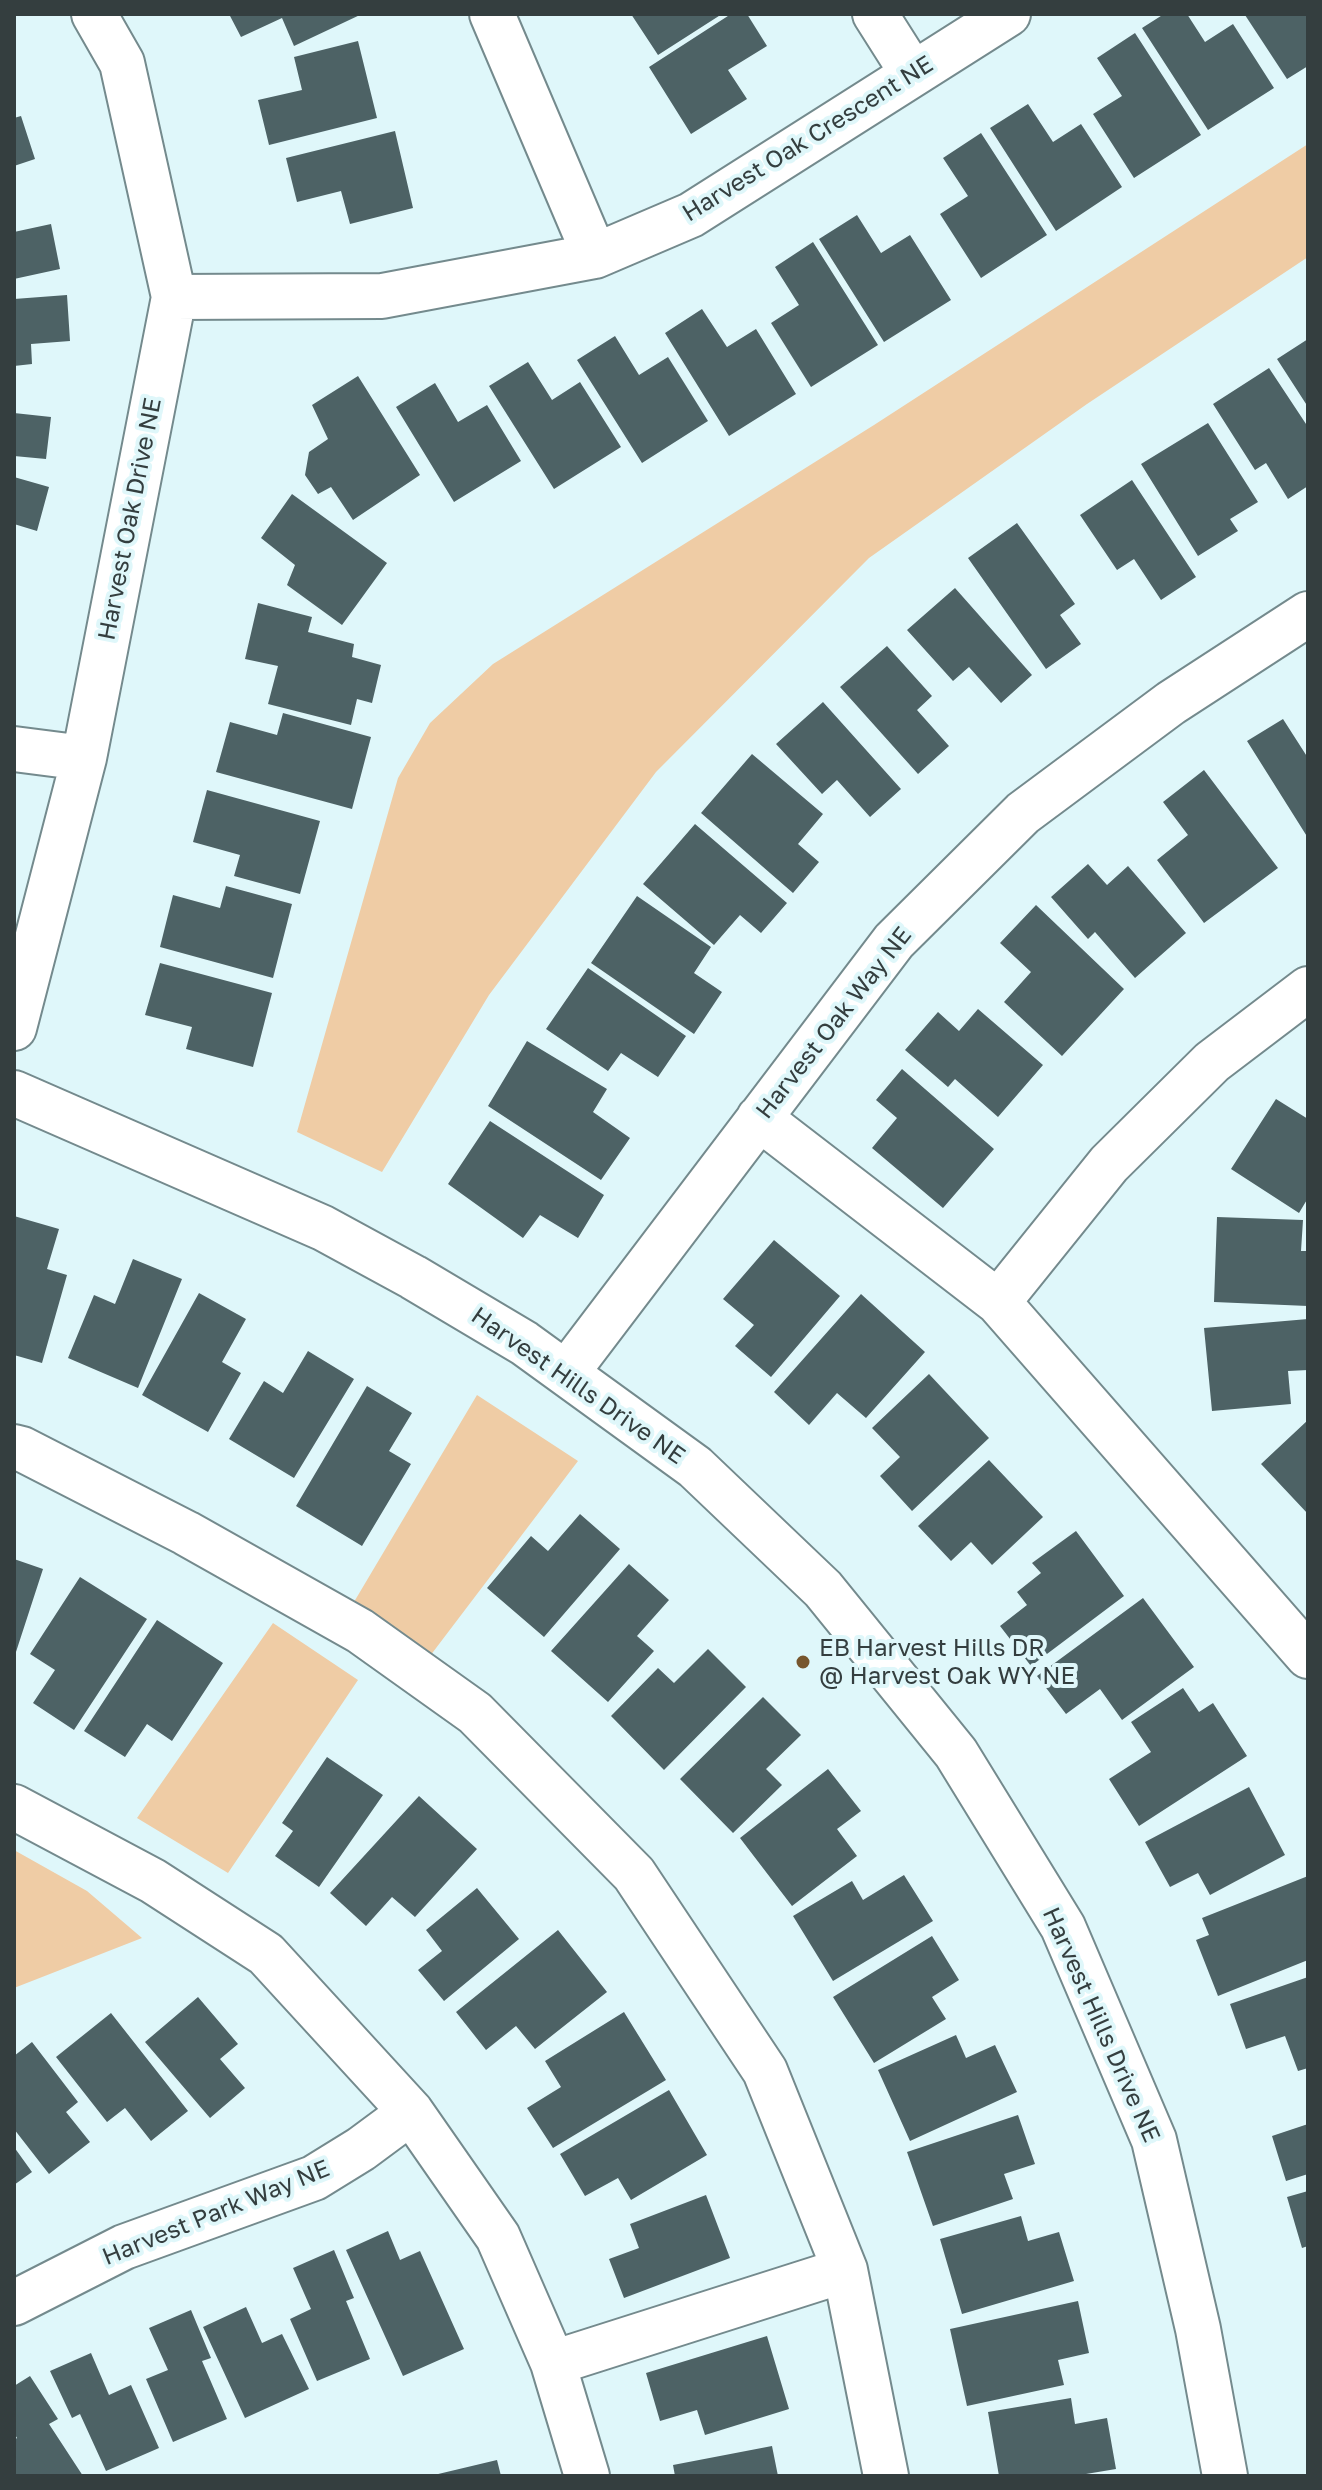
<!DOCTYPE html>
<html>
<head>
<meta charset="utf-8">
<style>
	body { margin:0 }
	#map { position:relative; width:1322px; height:2490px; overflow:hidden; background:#dff7fa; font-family:"Golos Text",sans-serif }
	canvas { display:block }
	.frame { position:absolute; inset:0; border:16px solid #343e3f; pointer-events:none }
</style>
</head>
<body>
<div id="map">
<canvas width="1322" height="2490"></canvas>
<div class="frame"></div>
</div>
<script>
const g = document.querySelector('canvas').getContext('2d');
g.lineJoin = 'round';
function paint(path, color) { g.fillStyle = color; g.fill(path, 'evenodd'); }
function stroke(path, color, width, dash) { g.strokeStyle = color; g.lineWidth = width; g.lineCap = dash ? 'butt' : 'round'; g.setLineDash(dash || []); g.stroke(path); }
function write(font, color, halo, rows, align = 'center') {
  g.font = font + ' "Golos Text",sans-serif'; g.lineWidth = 8; g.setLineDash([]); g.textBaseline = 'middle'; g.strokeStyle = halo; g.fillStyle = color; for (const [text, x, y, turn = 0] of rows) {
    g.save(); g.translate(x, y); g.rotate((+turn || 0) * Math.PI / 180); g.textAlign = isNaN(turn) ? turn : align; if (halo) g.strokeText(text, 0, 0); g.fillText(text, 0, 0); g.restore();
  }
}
paint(new Path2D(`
	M1308,144V257L1087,404L869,558L656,772L489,995L382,1172L297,1132L398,778L430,723L493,664L874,425Z
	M477,1395L578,1461L430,1656L351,1607Z
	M273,1623L358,1680L228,1873L137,1818Z
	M14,1850L87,1891L142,1938L14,1988Z`), '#efcca5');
paint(new Path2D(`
	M229,14H362L294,46L282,18L241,37Z
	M631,14H722L658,55Z
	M731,14H747L767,46L728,70L747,99L691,134L649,67Z
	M1164,14H1187L1205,42L1233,24L1274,88L1208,130L1142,28Z
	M1248,14H1308V66L1287,79L1245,15Z
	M1135,33L1201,135L1134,178L1093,114L1122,96L1097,58Z
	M358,41L377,118L269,145L258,100L302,90L294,57Z
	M1028,104L1053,142L1081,124L1122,187L1056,231L990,128Z
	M21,116L35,159L14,166V118Z
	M395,131L413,208L350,224L341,191L297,202L286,158Z
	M981,133L1047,235L981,278L940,214L968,196L943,158Z
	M857,215L881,253L910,235L951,300L884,342L819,239Z
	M51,224L60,269L14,279V232Z
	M813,242L878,345L811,387L771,323L799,305L775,267Z
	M67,295L70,341L31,344L32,364L14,366V299Z
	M702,309L727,347L756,329L796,394L729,436L665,333Z
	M615,336L639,375L668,357L708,421L642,463L577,360Z
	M1308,339V407L1277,359Z
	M528,362L552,400L580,382L621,447L554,489L489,386Z
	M1269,368L1308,427V486L1288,499L1266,463L1255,470L1213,404Z
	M358,376L420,475L353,520L331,487L318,494L305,475L309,452L328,439L312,405Z
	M435,383L458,422L487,405L521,461L454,502L396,407Z
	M14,413L51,417L46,459L14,456Z
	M1208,423L1258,502L1230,519L1238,531L1198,556L1141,464Z
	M14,477L49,487L37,531L14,524Z
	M1132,480L1196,577L1161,600L1134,559L1117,570L1080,515Z
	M292,494L387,563L342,625L287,585L295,565L261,538Z
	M1017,523L1075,604L1060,615L1081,644L1046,669L968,558Z
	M955,588L1032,675L1001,703L969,667L953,681L907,630Z
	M258,603L312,617L308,632L354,644L352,657L381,665L372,703L357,699L351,725L268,704L278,666L245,659Z
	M887,646L932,696L917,710L949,746L918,774L840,687Z
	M823,702L901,789L870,817L837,780L822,794L776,744Z
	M283,713L371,737L352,809L216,772L230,722L277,735Z
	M1283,719L1308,758V838L1247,741Z
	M752,754L823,814L798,844L819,862L793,893L701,813Z
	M1204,770L1278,868L1204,923L1157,860L1188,835L1163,802Z
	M207,790L320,821L300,894L234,876L240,855L193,842Z
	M695,824L787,903L761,933L740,915L714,945L643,884Z
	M1088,864L1107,885L1128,866L1186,933L1135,978L1095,932L1088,939L1051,897Z
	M226,886L292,904L273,978L160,947L173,895L220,908Z
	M637,896L711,947L694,973L722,992L694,1034L591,963Z
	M1036,905L1124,989L1062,1056L1004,1002L1031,972L1000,943Z
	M160,963L272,993L253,1067L186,1049L192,1027L145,1015Z
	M588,968L686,1036L658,1077L621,1053L608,1071L546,1029Z
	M978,1009L1043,1065L998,1117L955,1079L948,1087L905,1050L938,1012L959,1031Z
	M527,1041L607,1089L593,1112L630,1138L601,1180L488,1106Z
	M902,1069L994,1149L943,1208L872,1148L897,1118L876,1100Z
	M1276,1099L1308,1119V1198L1299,1213L1231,1169Z
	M490,1121L604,1195L578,1238L540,1215L523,1238L448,1184Z
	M14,1216L59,1229L47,1269L67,1275L42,1363L14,1355Z
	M1217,1217L1303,1220L1301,1251H1308V1306L1214,1302Z
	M774,1240L840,1296L771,1377L735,1346L754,1325L723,1299Z
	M133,1259L182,1279L138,1388L68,1358L94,1295L115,1304Z
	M199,1293L246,1319L222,1362L241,1373L208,1432L142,1395Z
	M861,1294L925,1352L866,1418L837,1393L809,1425L774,1392Z
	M1308,1319V1370L1288,1371L1291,1404L1212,1411L1204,1328Z
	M308,1351L354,1379L294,1478L229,1439L264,1381L283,1393Z
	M929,1374L989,1438L912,1511L880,1476L900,1457L872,1428Z
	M367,1386L412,1413L389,1451L411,1464L362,1546L296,1506Z
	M1308,1420V1514L1261,1464Z
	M989,1460L1043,1517L992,1565L971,1542L951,1561L918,1526Z
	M580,1514L620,1549L544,1637L487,1588L531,1536L548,1551Z
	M1076,1531L1124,1596L1031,1666L1000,1626L1027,1605L1017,1592L1041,1573L1032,1563Z
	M14,1559L43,1569L15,1655H14Z
	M629,1564L669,1600L637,1636L654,1651L608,1702L551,1651Z
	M80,1577L147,1619L74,1730L33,1703L55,1670L30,1654Z
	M1143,1598L1194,1667L1122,1720L1100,1689L1066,1714L1037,1676Z
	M157,1620L223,1663L172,1741L147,1724L125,1757L84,1731Z
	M708,1649L746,1687L664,1770L611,1716L658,1668L674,1683Z
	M1183,1688L1199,1712L1213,1703L1247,1756L1139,1826L1109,1779L1151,1752L1131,1722Z
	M763,1697L801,1735L766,1769L782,1785L733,1833L680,1779Z
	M327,1757L383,1795L319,1887L275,1856L293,1831L282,1823Z
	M828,1769L861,1811L837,1829L857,1856L792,1906L740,1838Z
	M1249,1787L1285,1855L1210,1895L1198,1873L1170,1887L1145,1842Z
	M419,1796L477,1849L415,1917L392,1897L366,1926L330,1893Z
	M904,1875L933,1921L833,1981L793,1916L852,1881L863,1900Z
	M1308,1876V1960L1218,1996L1196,1940L1209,1935L1202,1918Z
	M477,1888L519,1939L444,2001L418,1970L442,1951L426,1930Z
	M558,1930L607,1992L535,2049L516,2026L486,2050L456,2012Z
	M932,1936L959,1980L932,1997L946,2019L874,2063L833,1997Z
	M1308,1977V2068L1298,2071L1285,2036L1246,2049L1230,2004Z
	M198,1997L238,2044L220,2059L245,2088L210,2118L145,2042Z
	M624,2012L666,2080L553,2148L527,2108L561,2087L545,2061Z
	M111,2013L188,2111L151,2141L125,2108L107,2122L56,2057Z
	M956,2035L966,2058L995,2045L1017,2092L910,2141L878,2070Z
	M32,2042L78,2102L66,2112L90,2142L49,2174L14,2129V2056Z
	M669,2090L707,2155L631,2200L618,2178L585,2196L560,2154Z
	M1018,2115L1035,2164L1004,2174L1013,2199L933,2226L907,2152Z
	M1308,2124V2174L1286,2181L1272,2136Z
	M14,2147L32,2172L14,2185Z
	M1308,2191V2246L1302,2248L1287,2197Z
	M706,2195L730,2258L624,2298L609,2259L639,2248L630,2224Z
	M1021,2216L1028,2241L1059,2232L1074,2281L962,2314L940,2239Z
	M388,2231L400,2260L420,2251L464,2349L403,2376L346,2250Z
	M334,2250L354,2298L346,2301L370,2359L317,2381L290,2319L311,2309L293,2268Z
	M1078,2301L1089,2353L1058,2360L1064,2385L967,2406L950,2329Z
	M246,2307L262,2343L282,2334L309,2389L245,2418L203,2327Z
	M191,2310L211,2358L202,2361L227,2419L173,2442L146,2379L168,2370L149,2328Z
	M767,2336L789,2409L705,2435L697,2410L660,2421L646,2373Z
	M91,2353L109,2395L131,2385L159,2448L106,2471L80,2414L72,2418L50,2371Z
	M30,2376L58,2419L49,2424L83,2476H14V2440L17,2438L14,2433V2386Z
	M1071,2398L1075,2424L1107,2418L1116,2469L1074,2476H999L988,2412Z
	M772,2446L778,2476H675L673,2465Z
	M497,2460L501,2476H434V2475Z`), '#4d6265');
const minor = new Path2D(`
	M492,14L595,256
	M875,14L913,74
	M174,297L382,296L595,256L691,215L1008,14
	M14,749L84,758
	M14,1028L84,758L174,297L122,63L94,14
	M14,1093L323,1228L413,1277L524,1343L695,1467L823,1589L956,1753L1063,1927L1154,2140L1198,2329L1225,2476
	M759,1118L998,1302L1308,1656
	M998,1302L1109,1164L1212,1062L1308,989
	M567,1372L894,941L1023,813L1171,703L1308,614
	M14,1447L22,1449L186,1533L360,1631L475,1713L634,1874L765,2071L845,2270L886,2476
	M14,1807L153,1881L266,1954L411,2112L498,2237L553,2363L587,2476
	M14,2303L124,2247L314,2178L361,2149L411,2112
	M553,2363L845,2270`);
stroke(minor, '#748a8d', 48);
stroke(minor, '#fff', 44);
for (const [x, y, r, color] of [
	[803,1662,8,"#77562d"]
]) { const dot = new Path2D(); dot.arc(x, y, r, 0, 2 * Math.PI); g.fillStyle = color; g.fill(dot); stroke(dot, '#dff7fa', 3); }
write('24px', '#343e3f', '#dff7fa', [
	["Harvest Oak Crescent NE",808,139,-32],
	["Harvest Oak Drive NE",130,519,-79],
	["Harvest Oak Way NE",834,1023,-52],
	["Harvest Hills Drive NE",578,1386,35],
	["Harvest Hills Drive NE",1101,2025,66],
	["Harvest Park Way NE",216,2213,-22]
]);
write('24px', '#343e3f', '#dff7fa', [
	["EB Harvest Hills DR",819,1648],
	["@ Harvest Oak WY NE",819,1676]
], 'left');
</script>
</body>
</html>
